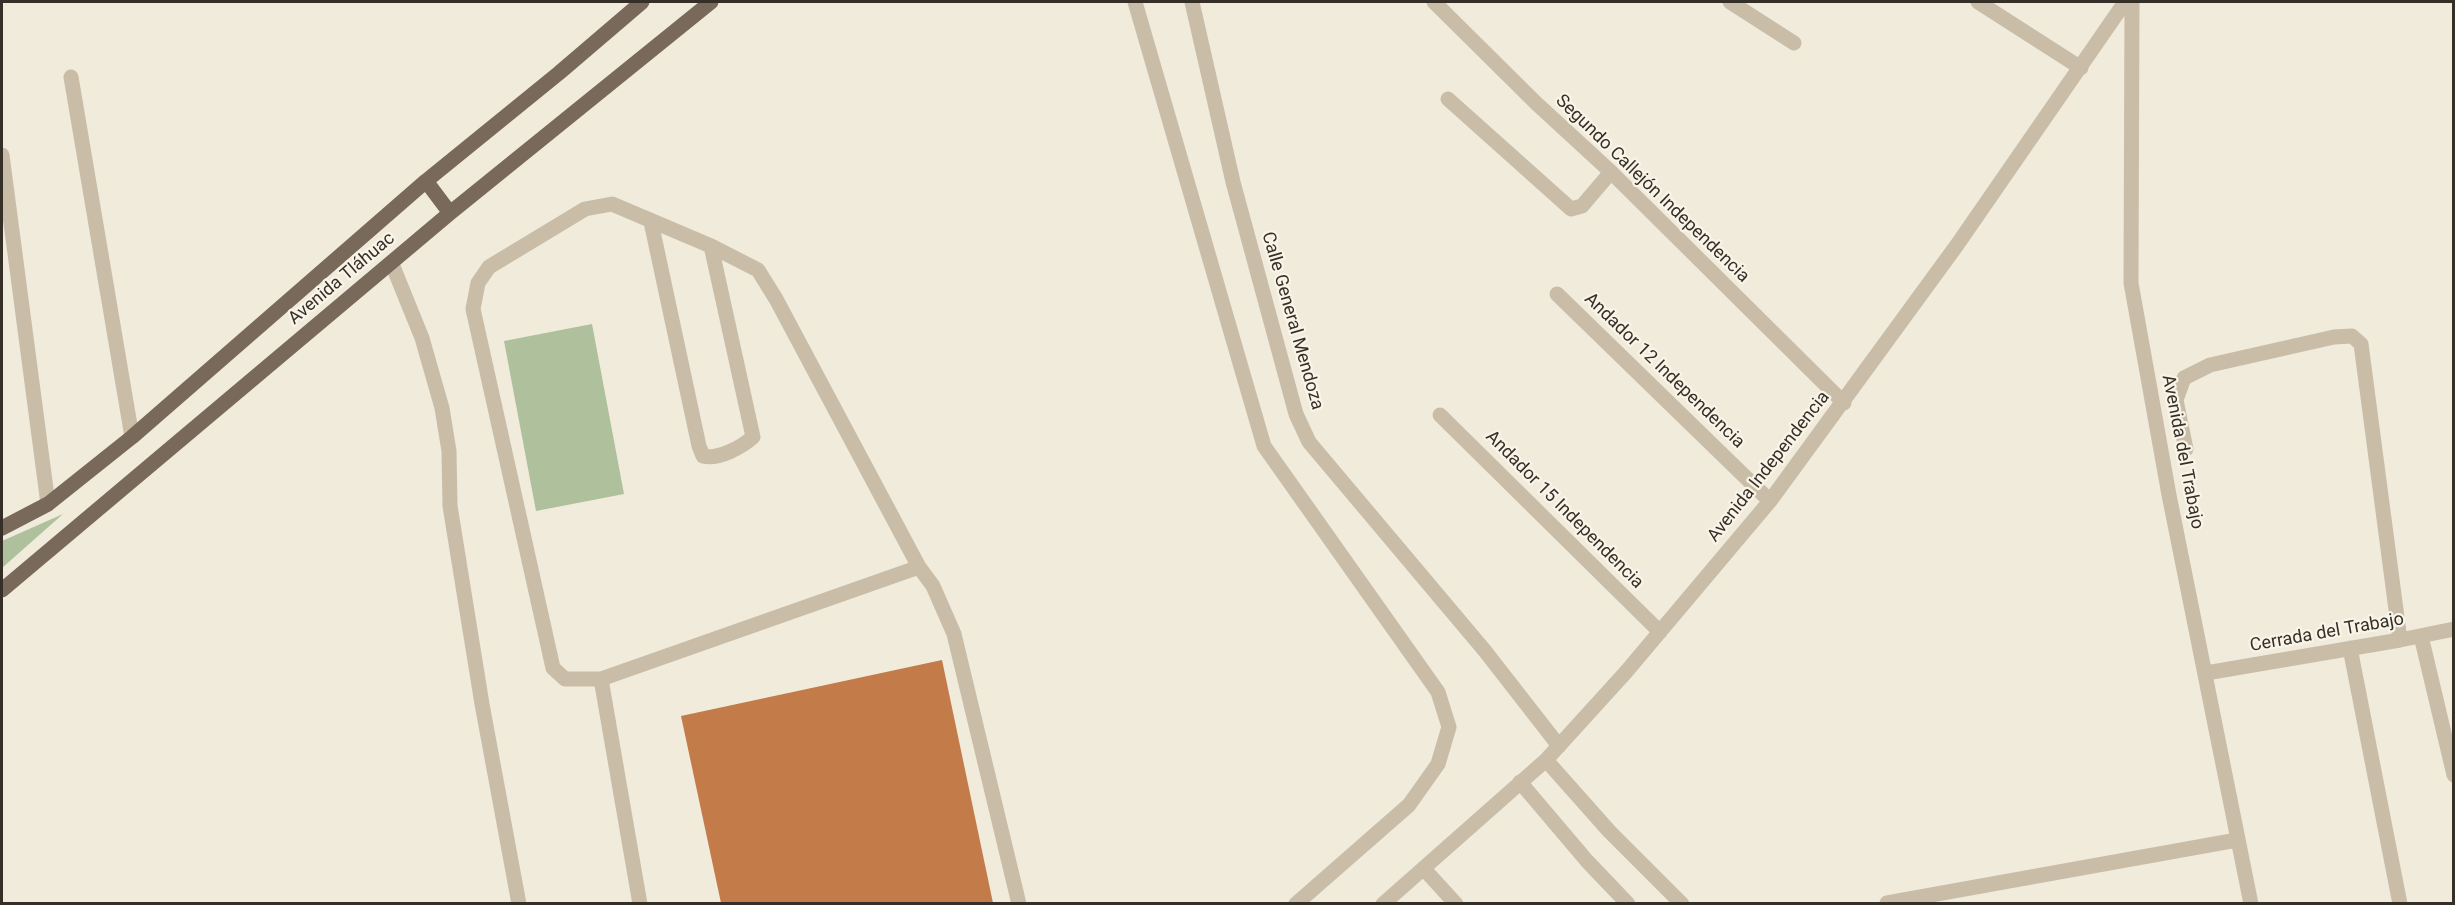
<!DOCTYPE html>
<html>
<head>
<meta charset="utf-8">
<style>
	body { margin:0 }
	#map { position:relative; width:2455px; height:905px; overflow:hidden; background:#f1ebdc; font-family:Roboto,sans-serif }
	canvas { display:block }
	.frame { position:absolute; inset:0; border:3px solid #362f28; pointer-events:none }
</style>
</head>
<body>
<div id="map">
<canvas width="2455" height="905"></canvas>
<div class="frame"></div>
</div>
<script>
const g = document.querySelector('canvas').getContext('2d');
g.lineJoin = 'round';
function paint(path, color) { g.fillStyle = color; g.fill(path, 'evenodd'); }
function stroke(path, color, width, dash) { g.strokeStyle = color; g.lineWidth = width; g.lineCap = dash ? 'butt' : 'round'; g.setLineDash(dash || []); g.stroke(path); }
function write(font, color, halo, rows, align = 'center') {
  g.font = font + ' Roboto,sans-serif'; g.lineWidth = 4.5; g.setLineDash([]); g.textBaseline = 'middle'; g.strokeStyle = halo; g.fillStyle = color; for (const [text, x, y, turn = 0] of rows) {
    g.save(); g.translate(x, y); g.rotate((+turn || 0) * Math.PI / 180); g.textAlign = isNaN(turn) ? turn : align; if (halo) g.strokeText(text, 0, 0); g.fillText(text, 0, 0); g.restore();
  }
}
paint(new Path2D(`
	M592,324L624,494L536,511L504,341Z
	M63,514L2,568V541Z`), '#aec09c');
paint(new Path2D(`
	M942,660L993,903H721L681,716Z`), '#c27b49');
stroke(new Path2D(`
	M1135,2L1264,446L1438,692L1449,727L1438,764L1409,805L1296,904
	M1192,2L1233,182L1296,414L1309,442L1485,651L1559,746
	M1434,2L1536,103L1611,172L1844,403
	M1730,2L1794,43
	M1978,2L2081,68
	M2132,2L2131,283L2169,495L2251,904
	M71,77L132,437
	M1448,99L1571,209L1582,206L1611,172
	M2,155L48,504
	M612,204L711,246L758,270L776,299L919,567L601,679H565L553,668L473,309L478,283L489,267L585,209Z
	M651,222L699,446L703,456C718,460 742,447 753,437L711,246
	M392,264L422,338L442,408L449,451L450,506L482,704L519,904
	M1557,294L1770,501
	M1440,415L1660,632
	M2186,449L2176,400L2184,378L2210,365L2334,337L2352,336L2361,344L2400,640
	M919,567L933,586L954,634L1019,904
	M2421,636L2454,775
	M2350,648L2400,904
	M2206,673L2400,640L2454,629
	M601,679L640,904
	M1546,760L1609,831L1682,904
	M1520,782L1587,861L1628,904
	M1424,869L1456,904
	M1887,903L2237,840
	M1383,904L1546,760L1626,672L1770,501L1957,245L2125,2`), '#c9bda8', 15);
stroke(new Path2D(`
	M426,181L450,213
	M2,528L48,504L132,437L426,181L559,73L642,2
	M2,590L450,213L711,2`), '#78695a', 15);
write('18px', '#362f28', '#f9f4e8', [
	["Segundo Callejón Independencia",1652,189,44],
	["Avenida Tláhuac",342,279,-40],
	["Calle General Mendoza",1292,321,74],
	["Andador 12 Independencia",1664,371,44],
	["Avenida del Trabajo",2182,452,79],
	["Avenida Independencia",1769,467,-52],
	["Andador 15 Independencia",1564,510,45],
	["Cerrada del Trabajo",2327,633,-10]
]);
</script>
</body>
</html>
